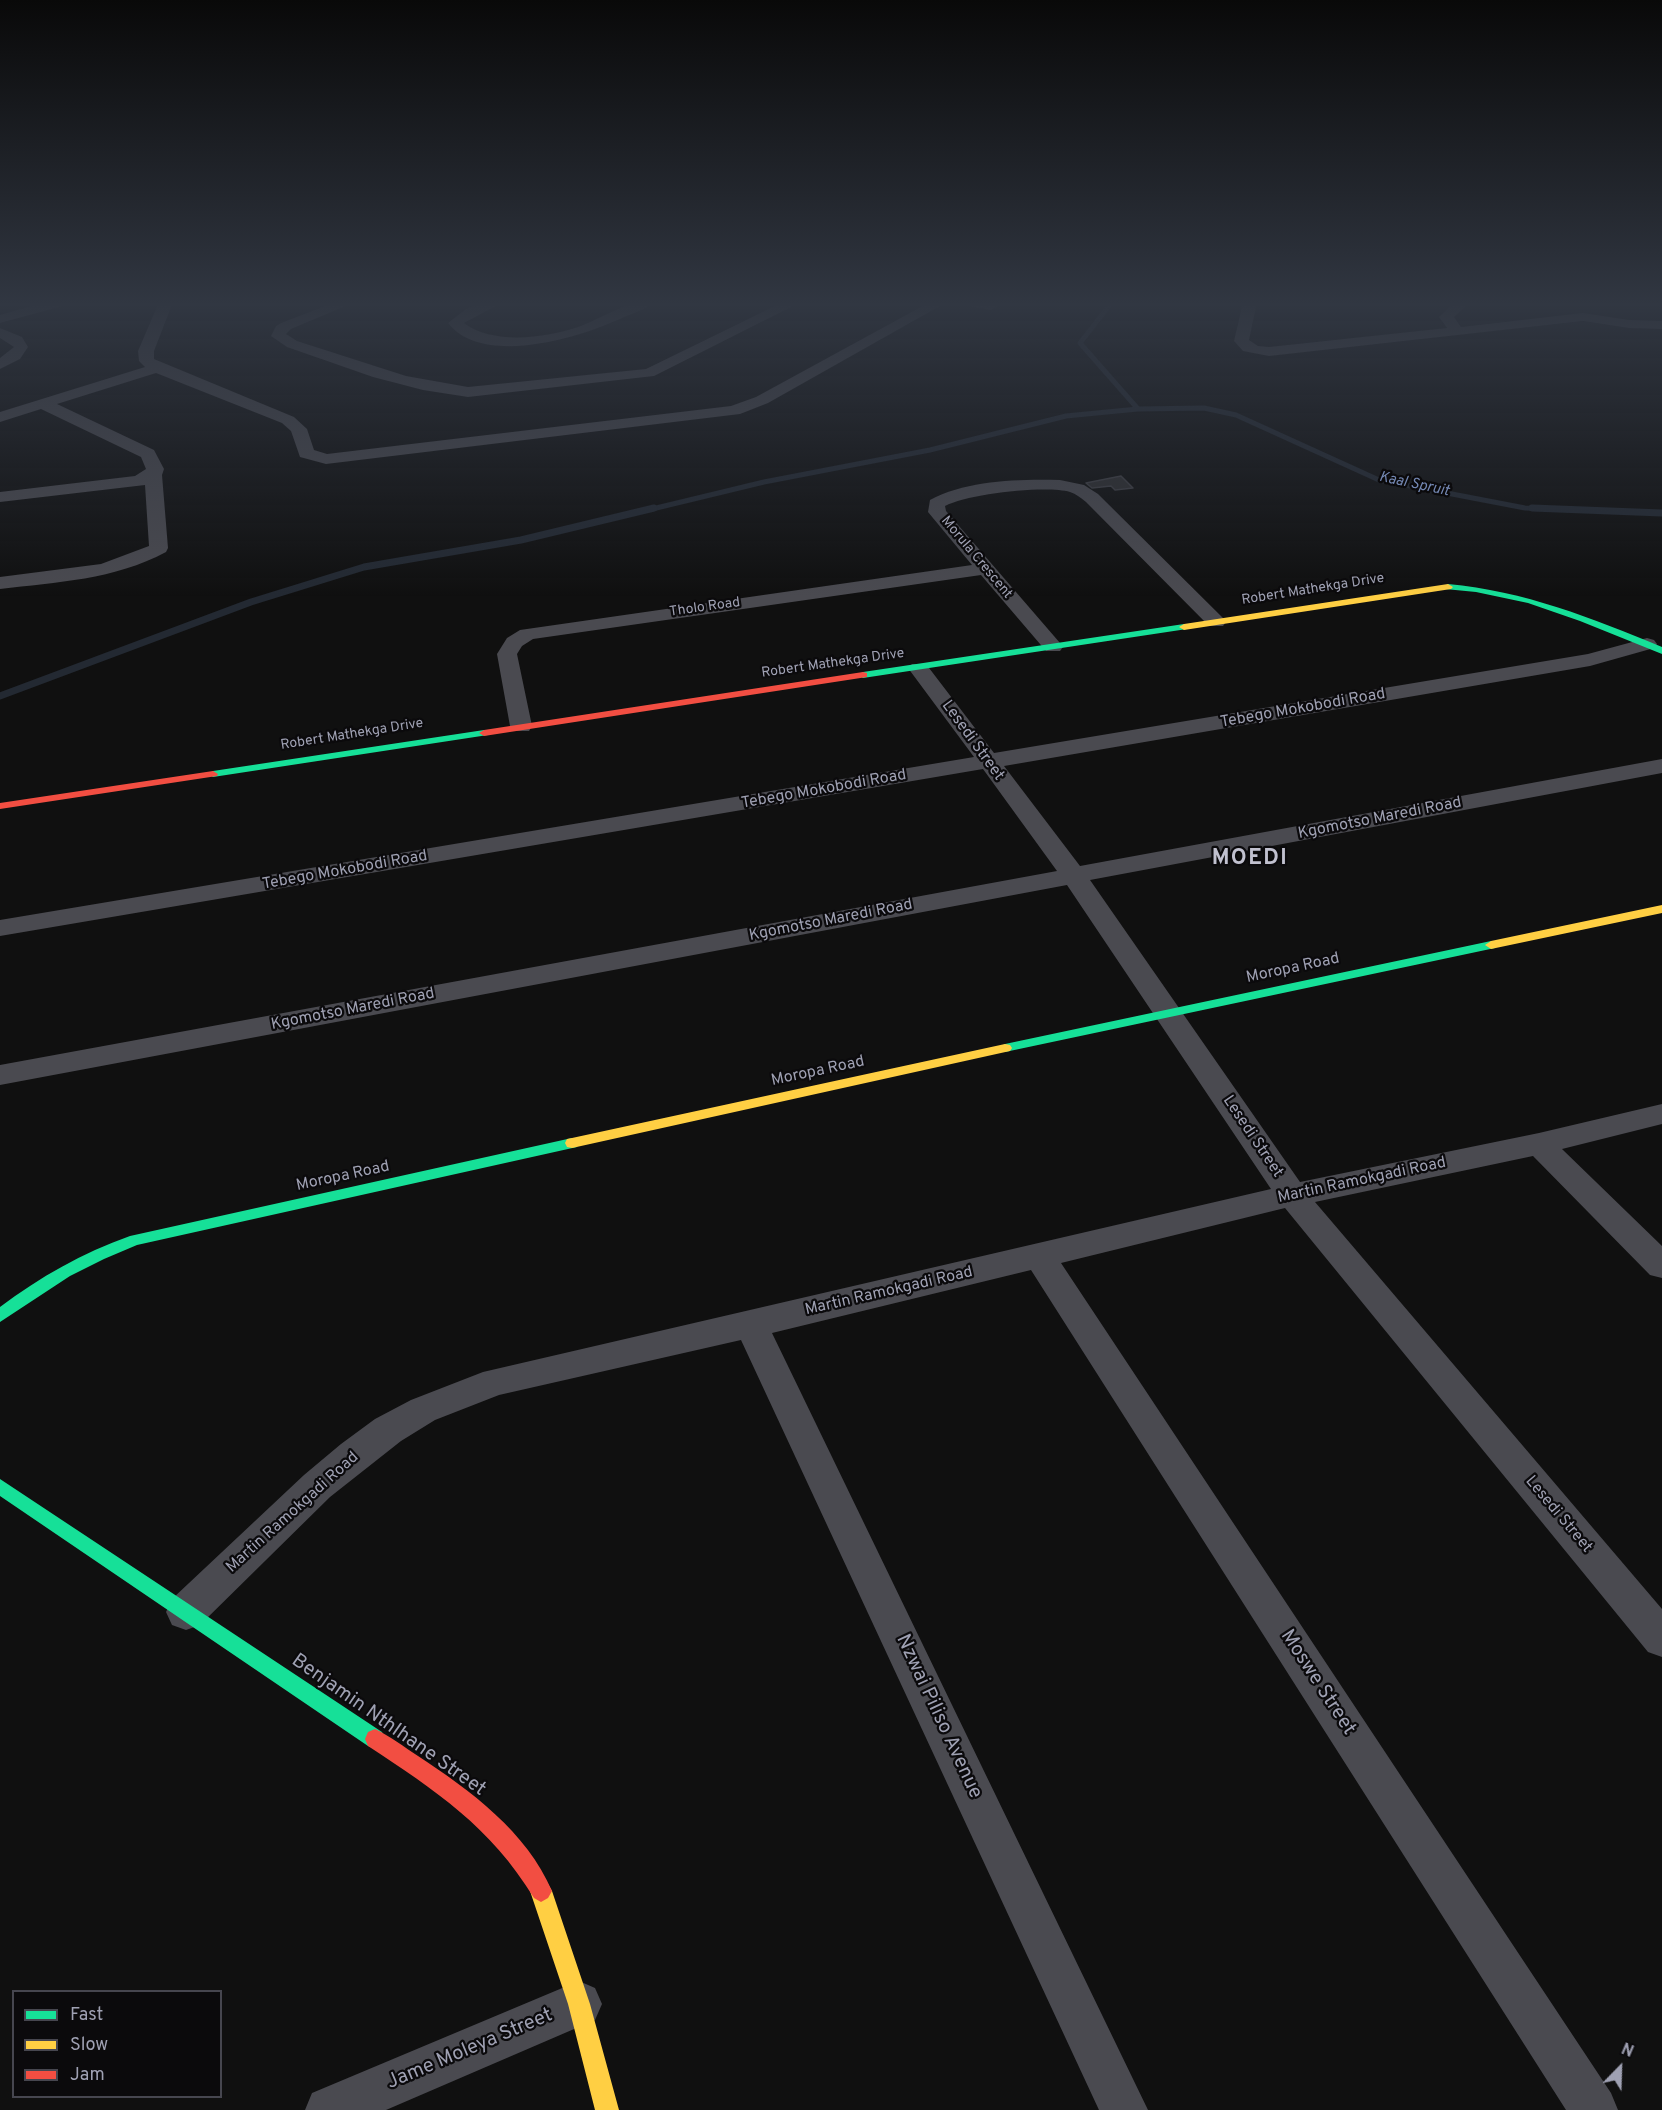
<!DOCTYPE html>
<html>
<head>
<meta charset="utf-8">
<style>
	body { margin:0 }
	#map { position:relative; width:1662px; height:2110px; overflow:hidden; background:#101010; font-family:Overpass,sans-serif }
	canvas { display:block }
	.legend { position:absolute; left:12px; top:1990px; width:210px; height:108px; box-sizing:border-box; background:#0b0a0c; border:2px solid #46464f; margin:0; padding:8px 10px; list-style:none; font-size:18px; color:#9fa1b3 }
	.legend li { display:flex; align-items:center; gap:12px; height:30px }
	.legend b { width:30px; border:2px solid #46464f }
	.north { position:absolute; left:1590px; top:2038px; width:60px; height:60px; -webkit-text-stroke:4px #0b0a0c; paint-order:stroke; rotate:23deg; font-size:16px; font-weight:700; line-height:24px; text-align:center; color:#9fa1b3 }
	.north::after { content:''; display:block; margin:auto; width:21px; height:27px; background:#9fa1b3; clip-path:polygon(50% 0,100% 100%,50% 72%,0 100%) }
</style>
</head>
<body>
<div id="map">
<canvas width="1662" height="2110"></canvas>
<ul class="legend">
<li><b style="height:8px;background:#16e098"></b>Fast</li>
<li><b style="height:8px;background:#ffcf43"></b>Slow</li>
<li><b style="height:8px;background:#f24e42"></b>Jam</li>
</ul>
<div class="north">N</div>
</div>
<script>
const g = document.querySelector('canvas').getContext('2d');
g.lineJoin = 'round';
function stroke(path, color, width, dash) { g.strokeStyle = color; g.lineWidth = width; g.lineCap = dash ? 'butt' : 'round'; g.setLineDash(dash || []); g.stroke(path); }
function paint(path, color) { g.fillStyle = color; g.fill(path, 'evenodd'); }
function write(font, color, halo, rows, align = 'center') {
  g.font = font + ' Overpass,sans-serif'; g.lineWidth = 4.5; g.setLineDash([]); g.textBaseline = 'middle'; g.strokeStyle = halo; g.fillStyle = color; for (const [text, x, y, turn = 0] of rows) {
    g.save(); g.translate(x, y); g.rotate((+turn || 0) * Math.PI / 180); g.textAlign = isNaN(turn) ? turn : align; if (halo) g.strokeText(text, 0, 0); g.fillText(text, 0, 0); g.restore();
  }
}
stroke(new Path2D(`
	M1112,302L1080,343L1138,409L1204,408L1236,415L1379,480L1525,508L1573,510
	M648,510L764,482L930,450L1066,416L1138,409`), '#232932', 5);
stroke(new Path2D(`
	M1532,508L1662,513
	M0,696L251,602L364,567L521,540L654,508`), '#232932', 7);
const building = new Path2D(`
	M1121,476L1133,488L1115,490L1111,486L1092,488L1086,483Z`);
paint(building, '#2e2e30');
stroke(building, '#3f3f44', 1.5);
paint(new Path2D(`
	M46,302H68L66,305L0,323V315Z
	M159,302H173L154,351V359L294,417L307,429L314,450L327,454L731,406L756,397L930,302H947L768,403L740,414L326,464L300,457L291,431L282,423L156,373L57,404L154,450L164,469L162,475L168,548L166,552C114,580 57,582 0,589V577L101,564L149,546L145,485L0,502V492L135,476L146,469L141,457L41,409L0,422V412L145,367L139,361L138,351Z
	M336,302H355L291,329L286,334L297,341L406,376L468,387L646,369L783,302H801L654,376L468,397L423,390L373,377L287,347L271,336L276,326L281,323Z
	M484,302H503L464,323C493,345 546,338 578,327C604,318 626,300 653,302C647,309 634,313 624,317C583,337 483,368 448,323L466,309Z
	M962,302H991L998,306L991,310L964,305Z
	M1243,302H1257L1249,340L1258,346L1269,347L1447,328L1439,317L1455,302H1470L1454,317L1461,327L1583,313L1629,320L1662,321V329L1629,328L1583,321L1269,356L1243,351L1234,341Z
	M0,328L22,337L28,347L20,359L0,369V358L14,347L0,338Z
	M1060,480L1084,485L1098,494L1223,618L1226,622L1223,626H1209L1086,502C1081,498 1076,494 1070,492C1045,485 968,494 945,506L946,511L1060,643L1063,647L1060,651H1046L981,575L533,639L522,646L517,654L532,726L529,731H513L510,726L497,654L507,638L520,630L972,565L928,512L930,500C967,480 1019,479 1060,480Z
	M1647,638L1654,640L1657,644L1654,648L1590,666L1004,766L1080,866L1662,759V773L1090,880L1300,1182L1539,1133L1662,1104V1124L1562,1149L1662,1246V1278L1650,1275L1533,1156L1315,1202L1662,1609V1657L1648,1652L1285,1208L1061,1263L1611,2093L1618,2110H1566L1031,1270L772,1333L1148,2110H1099L741,1340L499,1395L435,1420L401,1441L330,1497L200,1625L186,1630L172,1625L166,1612L172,1599L304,1475L341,1444L375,1419L411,1400L483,1372L1271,1189L1067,885L0,1085V1065L1057,871L983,769L0,936V920L974,757L908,668L912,664H926L994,753L1588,654Z
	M579,1981L595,1988L602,2004L595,2020L386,2110H305L312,2093Z`), '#4a4a50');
paint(new Path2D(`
	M1448,584C1524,591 1592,618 1662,647V654L1580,621L1528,603L1476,592L1445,589L1443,587Z
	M1184,624L1187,625V629L863,678L858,675L863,672Z
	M484,730L489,733L488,735L213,777L208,774L213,771Z
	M1491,941L1497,945L1495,948L1005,1052L998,1048L1005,1044Z
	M572,1138L577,1139L579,1143L577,1147L137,1245L104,1259L70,1276L0,1322V1307C40,1277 82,1253 130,1236Z
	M0,1479L382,1732L385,1739L382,1746L375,1749L368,1746L0,1496Z`), '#16e098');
paint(new Path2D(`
	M1448,584L1453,587L1451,589L1184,630L1179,627L1184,624Z
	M1662,905V913L1491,949L1485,945L1491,941Z
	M1005,1044L1010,1045L1012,1048L1010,1051L572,1148L567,1147L565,1143L567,1139L572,1138Z
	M541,1880L548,1884L552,1891L590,2004L619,2110H595L568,2004L530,1891L534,1884Z`), '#ffcf43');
paint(new Path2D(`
	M863,672L867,673V677L484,736L479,733L484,730Z
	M213,771L218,774L217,776L0,809V803Z
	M375,1729C390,1736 404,1747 418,1756C470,1790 527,1832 552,1891L548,1898L541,1902L534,1898C490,1826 436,1791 368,1746L365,1739L368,1732Z`), '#f24e42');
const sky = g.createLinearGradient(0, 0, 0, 597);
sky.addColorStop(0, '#090909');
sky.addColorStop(0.51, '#313742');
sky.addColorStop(1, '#31374200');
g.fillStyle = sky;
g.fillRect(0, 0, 1662, 597);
write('14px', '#9fa1b3', '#0b0a0c', [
	["Morula Crescent",976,558,50],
	["Robert Mathekga Drive",1313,590,-9],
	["Tholo Road",705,608,-8],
	["Robert Mathekga Drive",833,664,-8],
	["Robert Mathekga Drive",352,735,-9]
]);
write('italic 15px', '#7387b2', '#0b0a0c', [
	["Kaal Spruit",1414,485,12]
]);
write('16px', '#9fa1b3', '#0b0a0c', [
	["Tebego Mokobodi Road",1303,709,-10],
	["Lesedi Street",972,741,54],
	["Tebego Mokobodi Road",824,790,-10],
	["Kgomotso Maredi Road",1380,819,-11],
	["Tebego Mokobodi Road",345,871,-10],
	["Kgomotso Maredi Road",831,921,-11],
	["Moropa Road",1293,969,-12],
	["Kgomotso Maredi Road",353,1010,-11],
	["Moropa Road",818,1072,-12],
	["Lesedi Street",1252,1137,56],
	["Moropa Road",343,1177,-12],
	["Martin Ramokgadi Road",1362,1181,-12],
	["Martin Ramokgadi Road",889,1292,-13],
	["Martin Ramokgadi Road",293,1513,-42],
	["Lesedi Street",1558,1515,50]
]);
write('20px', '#9fa1b3', '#0b0a0c', [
	["Moswe Street",1317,1683,57],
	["Nzwai Piliso Avenue",938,1717,65],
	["Benjamin Nthlhane Street",388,1726,35],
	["Jame Moleya Street",470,2050,-23]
]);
g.letterSpacing = '1.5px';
write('bold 22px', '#c1c1cf', '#0b0a0c', [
	["MOEDI",1250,860]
]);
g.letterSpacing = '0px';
</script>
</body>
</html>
